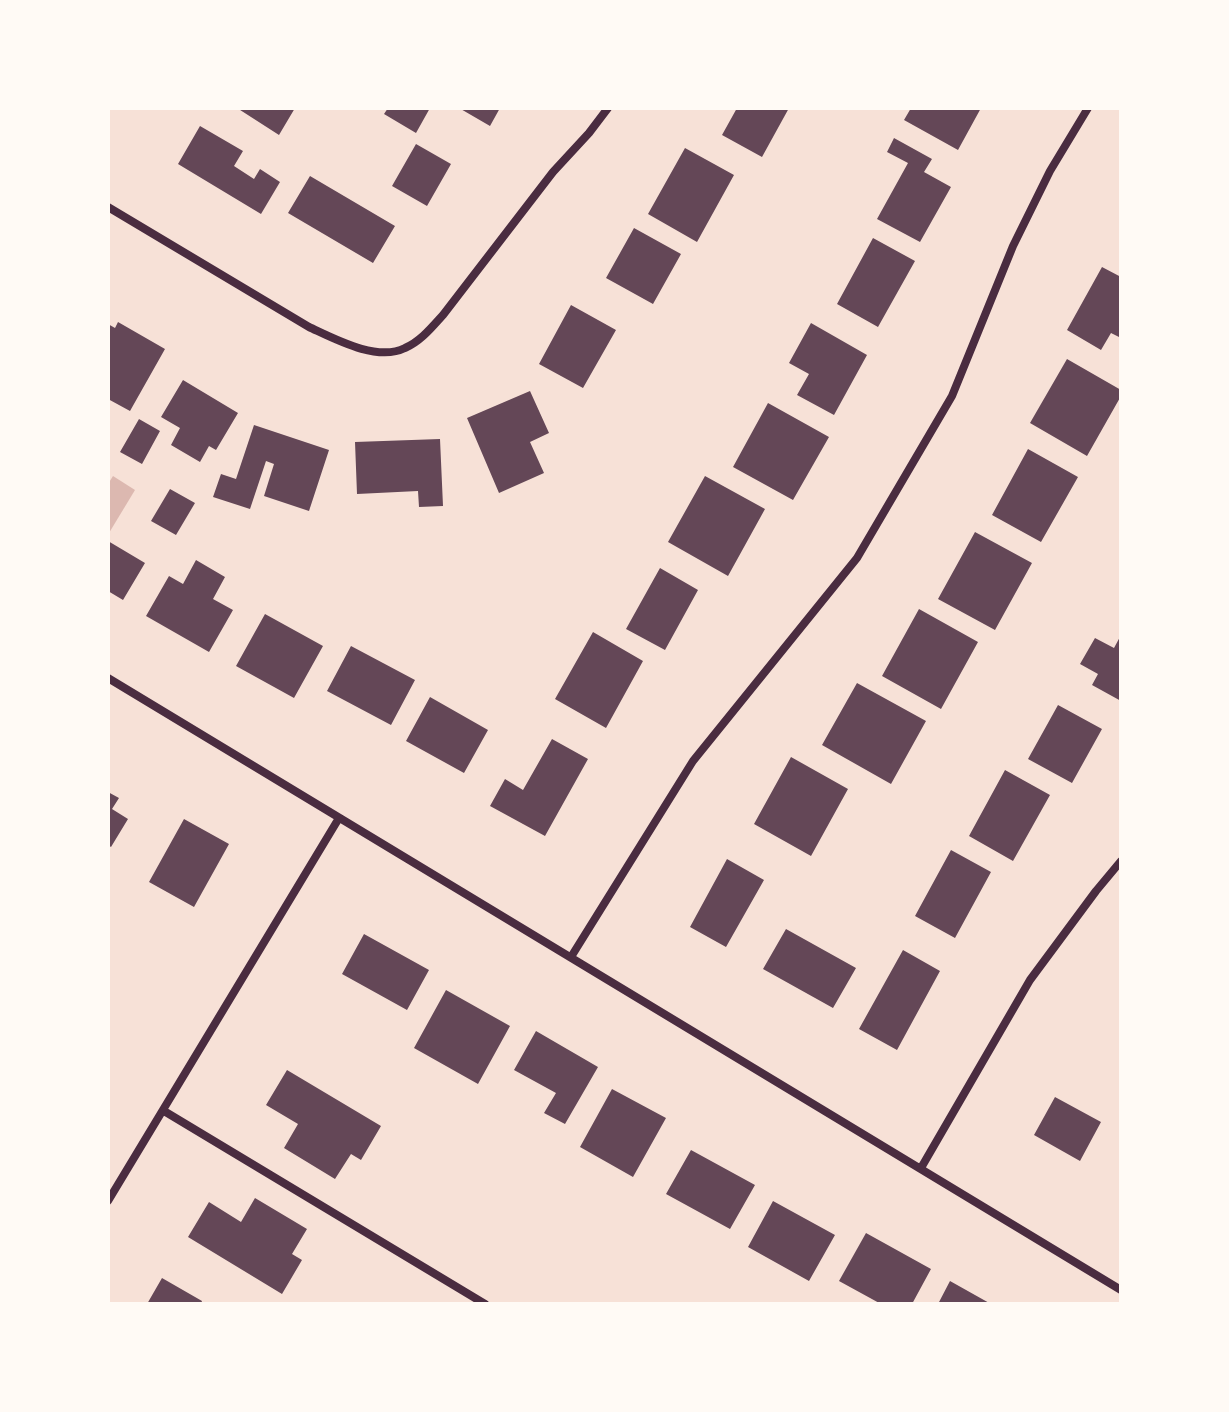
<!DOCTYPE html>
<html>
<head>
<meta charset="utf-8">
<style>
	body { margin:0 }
	#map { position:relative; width:1229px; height:1412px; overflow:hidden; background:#f7e1d7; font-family:Lato,sans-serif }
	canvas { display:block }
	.frame { position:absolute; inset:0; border:110px solid #fffaf5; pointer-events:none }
</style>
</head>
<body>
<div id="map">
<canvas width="1229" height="1412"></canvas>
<div class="frame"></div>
</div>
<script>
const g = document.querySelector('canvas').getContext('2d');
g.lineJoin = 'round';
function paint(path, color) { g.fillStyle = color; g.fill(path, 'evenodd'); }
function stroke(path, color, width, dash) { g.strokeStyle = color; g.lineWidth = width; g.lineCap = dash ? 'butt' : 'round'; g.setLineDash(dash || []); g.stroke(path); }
paint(new Path2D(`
	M113,476L135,490L109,533L108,484Z`), '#dcb8b0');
paint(new Path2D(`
	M237,108H295L279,135Z
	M388,108H430L416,133L384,114Z
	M459,108H500L490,126Z
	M737,108H789L762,157L722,135Z
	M911,108H981L958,150L904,120Z
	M200,126L243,151L234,166L254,179L260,169L280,182L261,214L178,164Z
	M894,138L932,159L924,172L951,187L920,242L877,219L908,163L887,152Z
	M416,144L451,164L427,206L392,186Z
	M685,148L734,175L697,242L648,214Z
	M310,176L395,226L373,263L288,213Z
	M634,228L681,254L653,304L606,278Z
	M873,238L915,261L878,327L837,304Z
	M1102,267L1121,277V338L1111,333L1101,350L1067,330Z
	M571,305L616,330L583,388L539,364Z
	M118,322L165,349L130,411L108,399V324L115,328Z
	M811,323L867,355L834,415L797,395L809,374L789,363Z
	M1067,359L1121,390V396L1087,456L1030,423Z
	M183,380L238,413L216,450L209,446L200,462L171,445L180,428L161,417Z
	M530,391L549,433L530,442L544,473L499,493L467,418Z
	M768,403L829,437L793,500L733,467Z
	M139,419L160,431L142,464L120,452Z
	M254,425L329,450L309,511L264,496L274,464L266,461L250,509L213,497L221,474L236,479Z
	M440,439L443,506L419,507L418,491L357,494L355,442Z
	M1028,449L1078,477L1041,542L992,515Z
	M705,476L765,509L728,576L668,542Z
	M170,489L195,503L176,535L151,521Z
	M975,532L1032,563L995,630L938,599Z
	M108,541L145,563L123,600L108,591Z
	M196,560L225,577L213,599L233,610L209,652L146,616L169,576L183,584Z
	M660,568L698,590L665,650L626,629Z
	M919,609L978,642L941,709L882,676Z
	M265,614L323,646L294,698L236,666Z
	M593,632L643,661L606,728L555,699Z
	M1121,635V701L1092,685L1098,674L1080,664L1095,638L1114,648Z
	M351,646L415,680L391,725L327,691Z
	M857,683L926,721L891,784L822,745Z
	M430,697L488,730L464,773L406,741Z
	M1058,705L1102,729L1072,783L1028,759Z
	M552,739L588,759L545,836L490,806L505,779L523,790Z
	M791,757L848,789L811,856L754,824Z
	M1005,770L1050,795L1013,861L969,836Z
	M108,792L119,798L112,809L128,819L111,847L108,845Z
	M184,819L229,844L194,907L149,882Z
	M951,850L991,872L955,938L915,916Z
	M727,859L764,880L726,947L690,927Z
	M786,929L856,968L833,1008L763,969Z
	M364,934L429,970L407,1010L342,974Z
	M903,950L940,971L897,1050L859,1029Z
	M446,990L510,1026L478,1084L414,1048Z
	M536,1031L598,1067L565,1124L544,1113L556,1093L514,1070Z
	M287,1070L381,1126L361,1160L351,1154L335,1179L284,1148L298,1124L266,1105Z
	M612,1089L666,1118L633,1177L580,1147Z
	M1055,1097L1101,1122L1080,1161L1034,1135Z
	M691,1150L755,1185L730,1229L666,1194Z
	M255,1198L307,1229L292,1254L302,1260L282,1294L188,1237L209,1202L241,1222Z
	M773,1201L835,1235L809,1281L748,1247Z
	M866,1233L931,1269L912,1304H881L839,1281Z
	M162,1278L202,1301L201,1304H147Z
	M950,1281L991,1304H938Z`), '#644757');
stroke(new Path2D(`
	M108,207L309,327C335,339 377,362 405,348C421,341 432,327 443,315L553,172L589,133L608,108
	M108,678L1121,1290
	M571,957L693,761L857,558L952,396L1013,246L1050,171L1088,108
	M164,1111L485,1304
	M921,1168L1030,980L1096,891L1121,861
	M108,1201L339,818`), '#4a2c40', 8);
</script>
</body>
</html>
